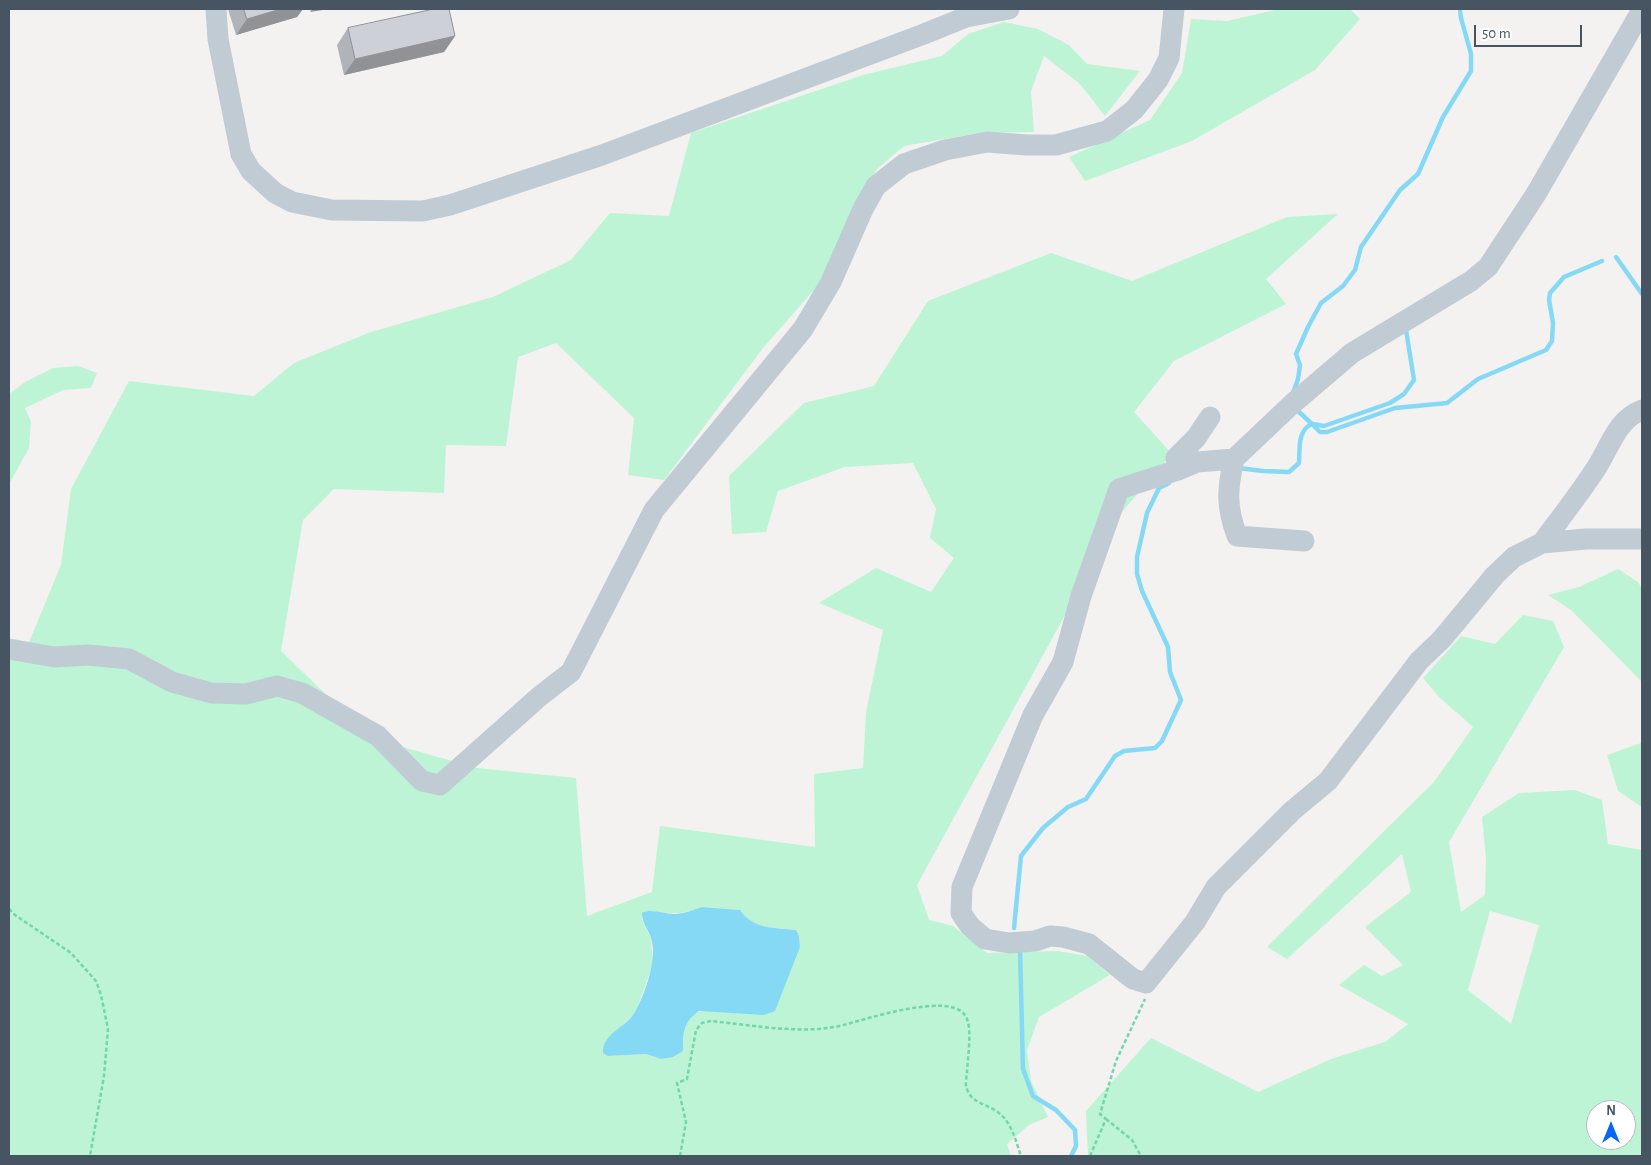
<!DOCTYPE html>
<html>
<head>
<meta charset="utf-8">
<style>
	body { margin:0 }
	#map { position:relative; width:1651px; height:1165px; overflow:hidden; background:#f4f1f1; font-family:"Alegreya Sans",sans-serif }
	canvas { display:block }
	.frame { position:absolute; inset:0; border:10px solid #475461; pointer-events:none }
	.north { position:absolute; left:1586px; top:1100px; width:50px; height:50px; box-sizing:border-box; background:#fff; border:1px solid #b5bbc0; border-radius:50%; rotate:0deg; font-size:14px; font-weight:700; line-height:20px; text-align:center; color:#475461 }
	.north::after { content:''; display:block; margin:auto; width:18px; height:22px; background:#0765f8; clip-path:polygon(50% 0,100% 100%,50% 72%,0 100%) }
	.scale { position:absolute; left:1474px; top:25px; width:108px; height:22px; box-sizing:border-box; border:2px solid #475461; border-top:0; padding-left:6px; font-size:15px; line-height:18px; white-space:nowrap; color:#475461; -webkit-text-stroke:4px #fff; paint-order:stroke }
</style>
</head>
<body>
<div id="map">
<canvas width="1651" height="1165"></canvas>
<div class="frame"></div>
<div class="north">N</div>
<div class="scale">50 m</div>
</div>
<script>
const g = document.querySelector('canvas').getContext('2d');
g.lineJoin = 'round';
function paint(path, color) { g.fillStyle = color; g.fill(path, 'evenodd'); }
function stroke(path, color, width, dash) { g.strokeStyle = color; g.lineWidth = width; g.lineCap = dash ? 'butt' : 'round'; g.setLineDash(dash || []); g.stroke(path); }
paint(new Path2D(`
	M1279,9H1350L1360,19L1315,70L1192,141L1085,181L1069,157L1150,120L1182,73L1191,19L1227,21Z
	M1004,22L1038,29L1069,45L1087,64L1140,71L1105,116L1080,84L1044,56L1031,91L1034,132L979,133L904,146L876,170L821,282L763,348L664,480L628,475L634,418L556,343L518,357L506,446L446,445L444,493L334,489L303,520L281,651L371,738L477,768L576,778L587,916L652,892L660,826L815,847L814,774L863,768L866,712L883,630L819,603L876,568L931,592L954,558L930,538L936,509L913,463L845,467L778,491L766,532L732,534L729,476L804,403L874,386L928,301L1051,253L1132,281L1287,217L1338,214L1266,279L1286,304L1174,361L1134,412L1172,454L1121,513L917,885L929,920L953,926L987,953L1058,951L1087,956L1110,975L1039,1017L1027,1050L1031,1081L1048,1117L1029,1125L1007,1144L1011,1156H9V654L22,659L61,565L71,489L129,381L254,396L294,363L371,332L493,297L571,260L610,213L669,216L691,133L863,75L942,56L968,34ZM703,907L740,910C755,930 773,928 796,930L799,936L800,947L706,1011C683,1011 683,1034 683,1051L661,1059L646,1054L608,1056V1038L635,1014L653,964L651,939L642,919L646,911C667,914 683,915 703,907Z
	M78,366L97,373L91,388L63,390L25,408L31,422L29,448L9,484V394L25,382L53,368Z
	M1618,569L1638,582L1642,589V682L1571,610L1548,595L1579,587Z
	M1523,615L1553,621L1564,647L1449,842L1461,912L1485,895L1486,859L1482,817L1519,793L1575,790L1602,800L1608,844L1642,850V1156H1088L1086,1111L1151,1038L1258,1092L1331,1059L1385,1042L1408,1024L1339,985L1364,965L1382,976L1403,965L1365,927L1411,892L1402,854L1287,959L1267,947L1434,782L1473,727L1439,697L1423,678L1461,636L1495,644ZM1490,911L1539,925L1511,1024L1468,990ZM1596,1110H1626V1140H1596Z
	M1642,741V807L1618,791L1607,755L1641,743Z`), '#bdf4d5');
paint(new Path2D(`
	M702,907L740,910C753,929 775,928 796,930L799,936L800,947L775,1011L764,1015L699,1011C683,1022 683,1033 683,1051L673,1057L661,1059L646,1054L608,1056L603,1053C602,1033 627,1027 635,1012C645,994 658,958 651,938C648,929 642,923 642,913C651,908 664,914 674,914C684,914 693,910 702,907Z`), '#86d9f5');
stroke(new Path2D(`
	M1616,257L1642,294
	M1293,393L1298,379L1300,365L1296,354L1308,327L1321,303L1343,286L1355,270L1361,247L1400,190L1418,174L1443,117L1471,71V54L1461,18L1460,9
	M1312,424L1320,432H1327L1395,408L1447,403L1478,379L1546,350L1552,341L1553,323L1549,300L1550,293L1564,277L1602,261
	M1313,424L1324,426L1390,403L1404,394L1414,380L1406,330L1407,329
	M1239,468L1263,471L1289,472L1299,463C1300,450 1297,430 1312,424L1298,411L1296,407
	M1014,928L1021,856L1043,828L1068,807L1086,799L1115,756L1124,751L1155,748L1162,741L1181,700L1170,672L1168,647L1142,591L1137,574V557L1147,513L1159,488L1169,483
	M1020,949L1023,1069L1033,1096L1056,1110L1075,1130L1076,1146L1071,1156`), '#86d9f5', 4.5);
stroke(new Path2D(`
	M9,909L15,915L71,953L96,981L101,995L108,1029L104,1076L90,1156
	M1106,1119L1132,1140L1141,1156
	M680,1156L686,1122L677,1083L687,1079L696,1030L702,1023L711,1021C753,1025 805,1036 847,1024C870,1018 947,993 964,1014C974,1025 967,1059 967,1074C966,1078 965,1085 967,1089C972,1104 988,1104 999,1113C1012,1123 1016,1142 1021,1156
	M1090,1156L1106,1119L1100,1114L1116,1061L1145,999`), '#71d6a9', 2.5, [4, 2.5]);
stroke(new Path2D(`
	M216,9L218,39L241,154L251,171L275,193L292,202L332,210L423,211L450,205L602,155L924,34L966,17L1009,9
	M1642,10L1536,194L1488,267L1471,281L1352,353L1291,405L1234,459L1197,462L1178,470L1119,489L1081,596L1063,662L1033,715L962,887L961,913L970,926L985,939L1009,943L1035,941L1050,936L1063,937L1089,944L1133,979L1146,983L1195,922L1216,887L1292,811L1328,781L1419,661L1442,639L1495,575L1514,557L1542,543L1586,539H1642
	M1234,459C1227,490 1226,506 1237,536L1304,541
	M1178,470L1176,458L1196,438L1210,417
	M1542,543C1559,520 1577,497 1593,473C1609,451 1615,420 1642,410
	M9,649L54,657L88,655L129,659L172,682L211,693L246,694L277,686L302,693L378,736L422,781L440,785L540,696L571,672L654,510L803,329L831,282L863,209L876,186L904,164L945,150L987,142L1027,145H1056L1107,131L1134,110L1158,80L1169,58L1174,9`), '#c1cbd4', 21);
paint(new Path2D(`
	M228,9H303L297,17L236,35Z
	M348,28L455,36L444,52L344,75L337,45Z`), '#b0b3b8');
paint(new Path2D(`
	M281,9H303L297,17L236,35L247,19Z
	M312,9H329L310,12Z
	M455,36L444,52L344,75L355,59Z`), '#909296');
const building = new Path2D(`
	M244,9H281L247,19Z
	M434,9H449L455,36L355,59L348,28Z`);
paint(building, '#cdd0d6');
stroke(building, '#909296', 1);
</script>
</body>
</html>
